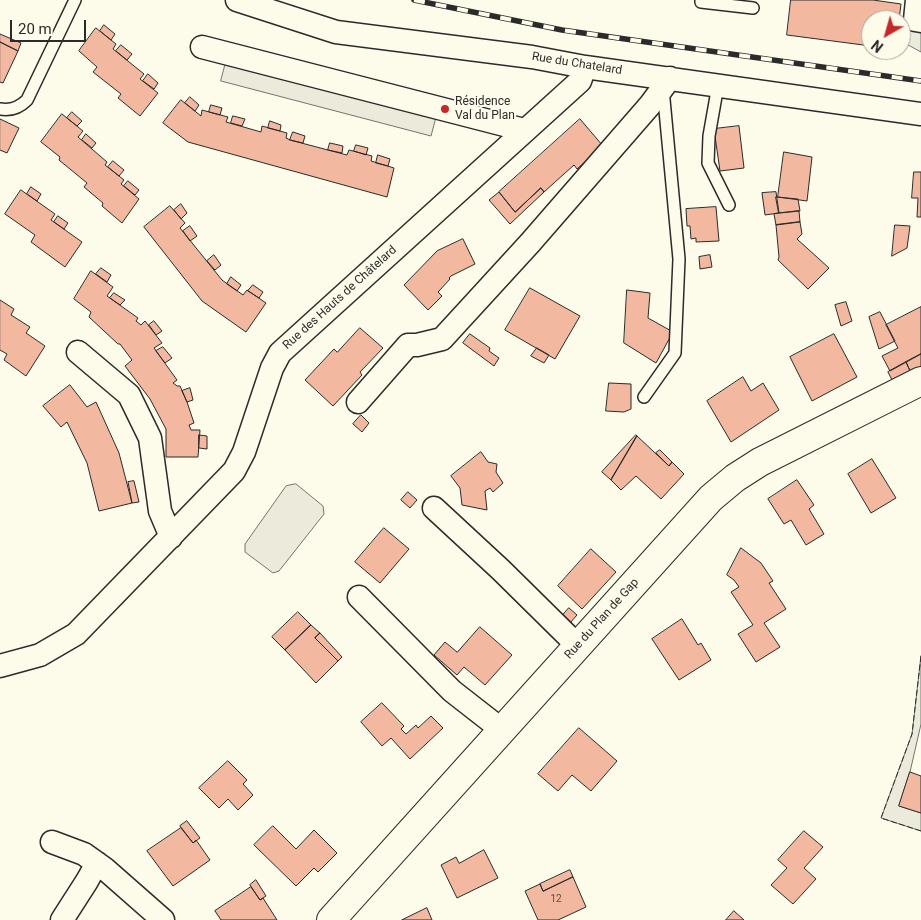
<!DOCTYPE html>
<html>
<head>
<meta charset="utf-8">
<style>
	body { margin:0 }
	#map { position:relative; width:921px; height:920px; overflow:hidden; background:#fdfbea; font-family:Roboto,sans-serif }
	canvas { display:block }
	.north { position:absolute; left:861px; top:10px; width:50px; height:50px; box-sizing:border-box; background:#fdfbea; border:1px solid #a9a89e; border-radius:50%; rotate:218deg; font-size:14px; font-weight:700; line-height:20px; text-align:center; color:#2b2b2b }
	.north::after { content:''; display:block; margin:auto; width:18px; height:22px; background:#c62828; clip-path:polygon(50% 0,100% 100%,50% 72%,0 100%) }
	.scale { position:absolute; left:10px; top:20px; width:76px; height:22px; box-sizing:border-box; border:2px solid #2b2b2b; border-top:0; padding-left:6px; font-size:15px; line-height:18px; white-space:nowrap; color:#2b2b2b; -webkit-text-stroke:4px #fdfbea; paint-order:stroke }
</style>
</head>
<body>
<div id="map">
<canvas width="921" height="920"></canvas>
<div class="north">N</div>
<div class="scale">20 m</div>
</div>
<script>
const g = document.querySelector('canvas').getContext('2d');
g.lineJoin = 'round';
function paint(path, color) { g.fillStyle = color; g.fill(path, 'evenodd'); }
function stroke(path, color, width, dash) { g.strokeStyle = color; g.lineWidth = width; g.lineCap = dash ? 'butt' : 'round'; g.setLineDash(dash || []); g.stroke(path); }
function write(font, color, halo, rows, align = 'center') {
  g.font = font + ' Roboto,sans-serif'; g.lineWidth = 4; g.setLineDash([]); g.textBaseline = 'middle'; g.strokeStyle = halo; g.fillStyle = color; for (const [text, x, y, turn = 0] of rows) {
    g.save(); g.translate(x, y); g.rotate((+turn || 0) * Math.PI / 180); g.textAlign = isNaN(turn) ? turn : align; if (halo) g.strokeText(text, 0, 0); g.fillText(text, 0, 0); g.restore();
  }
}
const green = new Path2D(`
	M296,484L323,506L324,514L279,571L273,573L245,552V544L286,486Z
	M921,656V724L910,772L899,806L921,813V831L881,818L912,734Z`);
paint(green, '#ecebdb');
stroke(green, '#74746e', 1);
const parking = new Path2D(`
	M906,0H921V52L901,41Z
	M226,62L436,117L431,136L221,81Z`);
paint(parking, '#eceadb');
stroke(parking, '#74746e', 1);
const building = new Path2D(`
	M791,0H873L901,4L899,20H871V46L787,35Z
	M104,25L115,34L111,40L100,31Z
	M96,28L116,44L113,49L144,74L140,79L158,93L140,116L118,98L121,94L93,72L97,67L79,51Z
	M0,34L21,43L18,51L0,42Z
	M0,42L18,51L3,83L0,82Z
	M121,45L132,54L127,60L116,51Z
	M148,74L158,83L154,89L143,81Z
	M190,97L199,105L195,111L185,103Z
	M181,100L201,116L202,110L228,117L226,122L261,132L262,126L287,133L286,138L290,140L347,155L349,150L372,156L371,161L394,168L387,197L188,142L163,123Z
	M211,105L222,108L220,115L209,112Z
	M72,112L82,121L77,126L67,118Z
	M62,114L83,131L78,137L107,162L105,165L124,180L121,184L139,199L122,223L102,206L103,203L84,187L87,183L59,160L60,157L41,142Z
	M233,116L245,119L242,126L231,123Z
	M0,119L19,128L7,153L0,150Z
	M580,119L603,146L577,169L574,165L544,192L541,188L515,212L499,192Z
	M270,121L281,125L280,131L268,128Z
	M739,126L744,168L720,171L714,129Z
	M293,132L305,136L303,143L290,140Z
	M86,134L96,143L92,148L82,140Z
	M330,143L343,146L342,153L328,150Z
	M356,145L368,148L366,155L354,151Z
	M784,152L812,157L807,201L778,197Z
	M378,155L390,159L388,166L376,163Z
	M113,161L124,170L119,176L108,167Z
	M914,172H921V217H917L918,198H912Z
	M128,181L139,190L135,195L124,186Z
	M31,187L41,194L37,201L27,194Z
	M541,188L544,192L510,224L489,200L499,192L515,212Z
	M21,190L55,214L51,220L82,242L65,267L31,242L35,235L5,214Z
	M776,192L779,213L765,215L762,193Z
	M776,197L798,199L800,211L779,213Z
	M181,204L187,213L181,219L174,210Z
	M170,206L185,223L180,228L222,280L243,295L247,290L266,303L246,332L202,301L144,227Z
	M716,207L719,241L696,242V238L691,239L690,226H687L686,209Z
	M799,211L800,222L776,225L774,214Z
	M58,216L68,223L64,229L54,222Z
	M800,222L802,234L797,239L829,268L808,289L778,260L779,257L776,225Z
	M895,225L910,226L907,248L892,256Z
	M190,226L197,236L190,241L183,231Z
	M463,239L475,264L451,276L449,278L450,279L438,292L442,296L428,310L404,285L437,251Z
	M214,255L221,265L215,270L207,261Z
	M710,255L712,267L700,269L699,257Z
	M101,268L111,275L107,282L96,274Z
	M91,271L113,287L107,296L138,318L136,321L141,325L145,321L162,343L154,348L177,380L173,383L177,386H180L187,402L194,423L189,425L191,430H200L198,457H166V429L150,399L125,366L132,360L120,344H118L89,317L91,312L74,299Z
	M231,277L241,285L237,291L227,284Z
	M253,285L263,292L259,298L248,291Z
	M530,288L580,316L555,359L505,330Z
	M627,290L650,293L648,318L673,332L656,363L624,343Z
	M114,293L125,300L120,305L110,298Z
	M0,300L14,309L11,315L30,327L26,333L45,346L26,376L4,360L7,354L0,350Z
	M846,302L852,321L841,326L835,305Z
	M921,307V354L890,371L882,356L898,348L886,325Z
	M880,312L895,341L879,349L869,317Z
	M154,321L162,331L156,335L149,325Z
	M360,328L383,348L360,372L362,375L333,406L305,380L334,349L337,352Z
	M470,334L490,348L489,351L499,358L494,366L463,343Z
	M834,334L857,377L812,401L790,357Z
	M163,347L172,358L165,363L156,351Z
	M537,348L549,355L544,363L531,356Z
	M921,354V367L911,373L906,362Z
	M906,362L911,373L893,382L888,372Z
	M743,377L751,391L763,383L779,410L731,442L707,401Z
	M609,383L631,384V409L624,412L606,411Z
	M70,385L87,407L96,402L119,453L132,503L99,511L87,463L67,422L61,427L43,406Z
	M190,388L193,400L187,402L182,391Z
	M361,415L369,423L362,432L353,424Z
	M199,435L207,436V449L199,448Z
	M636,435L637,436L611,480L602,472Z
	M637,436L669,466L672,462L684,474L661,499L636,476L621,490L611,480Z
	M660,450L672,462L669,466L656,453Z
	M481,452L488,462L497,464L496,472L503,483L493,492L490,488L485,491L487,510L462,505L460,488L451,476Z
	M872,459L896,498L871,513L848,474Z
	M797,480L814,505L809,509L824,534L806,545L791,520L784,524L768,499Z
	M134,481L139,502L132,503L128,482Z
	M408,492L417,500L410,508L401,500Z
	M384,528L409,549L380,583L355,562Z
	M741,548L761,563L773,581L769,583L786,609L764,623L780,647L756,662L738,634L753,625L731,592L739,587L734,580L727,575Z
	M591,549L616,572L582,609L558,586Z
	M569,608L577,615L570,623L562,616Z
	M298,612L311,625L285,650L272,637Z
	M682,619L698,645L701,643L711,660L679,680L652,639Z
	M311,625L320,633L315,638L338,661L316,683L285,650Z
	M480,627L512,655L485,685L464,667L457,675L434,655L445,642L457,652Z
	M320,633L342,657L338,661L315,638Z
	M382,703L404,726L401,729L406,734L416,725L418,728L431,716L443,728L410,759L391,738L382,746L361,722Z
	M579,728L617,761L591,791L572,775L558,791L538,774Z
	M228,761L247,780L243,784L253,795L238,810L228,799L219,808L199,788Z
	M910,772L921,776V813L899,806Z
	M187,821L200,838L193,843L180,826Z
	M273,826L296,849L314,830L337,853L318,872L314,868L296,886L254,845Z
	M181,828L193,843L196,840L210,860L173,886L147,851Z
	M804,831L823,847L804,868L816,879L793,904L771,885L787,868L778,860Z
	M484,850L498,878L457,898L441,865L456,857L459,863Z
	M570,870L573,877L543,891L540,884Z
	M573,877L586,907L558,920H538L525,891L540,884L543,891Z
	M256,880L266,896L260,900L250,885Z
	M251,887L260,900L263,898L277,920H221L215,911Z
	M427,908L432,920H402Z
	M734,911L744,920H726Z`);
paint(building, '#f2b8a0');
stroke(building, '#2b2b2b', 1);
const lane = new Path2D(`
	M701,0V2L753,8
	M718,85L709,136L708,163L729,205
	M0,109C11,111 19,108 27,100L75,0
	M644,397L675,353L679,259L663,89`);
const street = new Path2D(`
	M237,0L336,32L532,57L585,67L921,114
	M917,0L915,20L921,21
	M202,47L524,130
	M78,352L129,395L150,438L160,511L171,537
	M358,402L408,345H417L442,339L530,243L650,105L670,78
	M434,508L501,570L578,646
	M359,597L452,691L502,730
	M0,666L40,655L76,634L234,471L244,452L272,368L280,353L580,81L585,67
	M52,842L84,854L105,869L163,920
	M62,920L87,881L97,863`);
const secondary = new Path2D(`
	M331,920L711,498L735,478L760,462L921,381`);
stroke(lane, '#2b2b2b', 14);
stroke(street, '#2b2b2b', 25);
stroke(secondary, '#2b2b2b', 30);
stroke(lane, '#fdfbea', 11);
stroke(street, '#fdfbea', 22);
stroke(secondary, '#fdfbea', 28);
const rail = new Path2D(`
	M414,0L562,30L921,81`);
stroke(rail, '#2b2b2b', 5.5);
stroke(rail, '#fdfbea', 4, [11]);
stroke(new Path2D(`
	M921,656L912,734L881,818L921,831`), '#2b2b2b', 1, [6, 2.5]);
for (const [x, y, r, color] of [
	[445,109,5,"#c62828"]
]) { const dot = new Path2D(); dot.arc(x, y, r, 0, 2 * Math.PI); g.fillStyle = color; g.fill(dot); stroke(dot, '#fdfbea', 2); }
write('10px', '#5d4e48', null, [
	["12",556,899]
]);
write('12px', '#2b2b2b', '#fdfbea', [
	["Rue du Chatelard",577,64,9],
	["Rue des Hauts de Châtelard",340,298,-42],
	["Rue du Plan de Gap",602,619,-48]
]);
write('12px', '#2b2b2b', '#fdfbea', [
	["Résidence",455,102],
	["Val du Plan",455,116]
], 'left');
</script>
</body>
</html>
